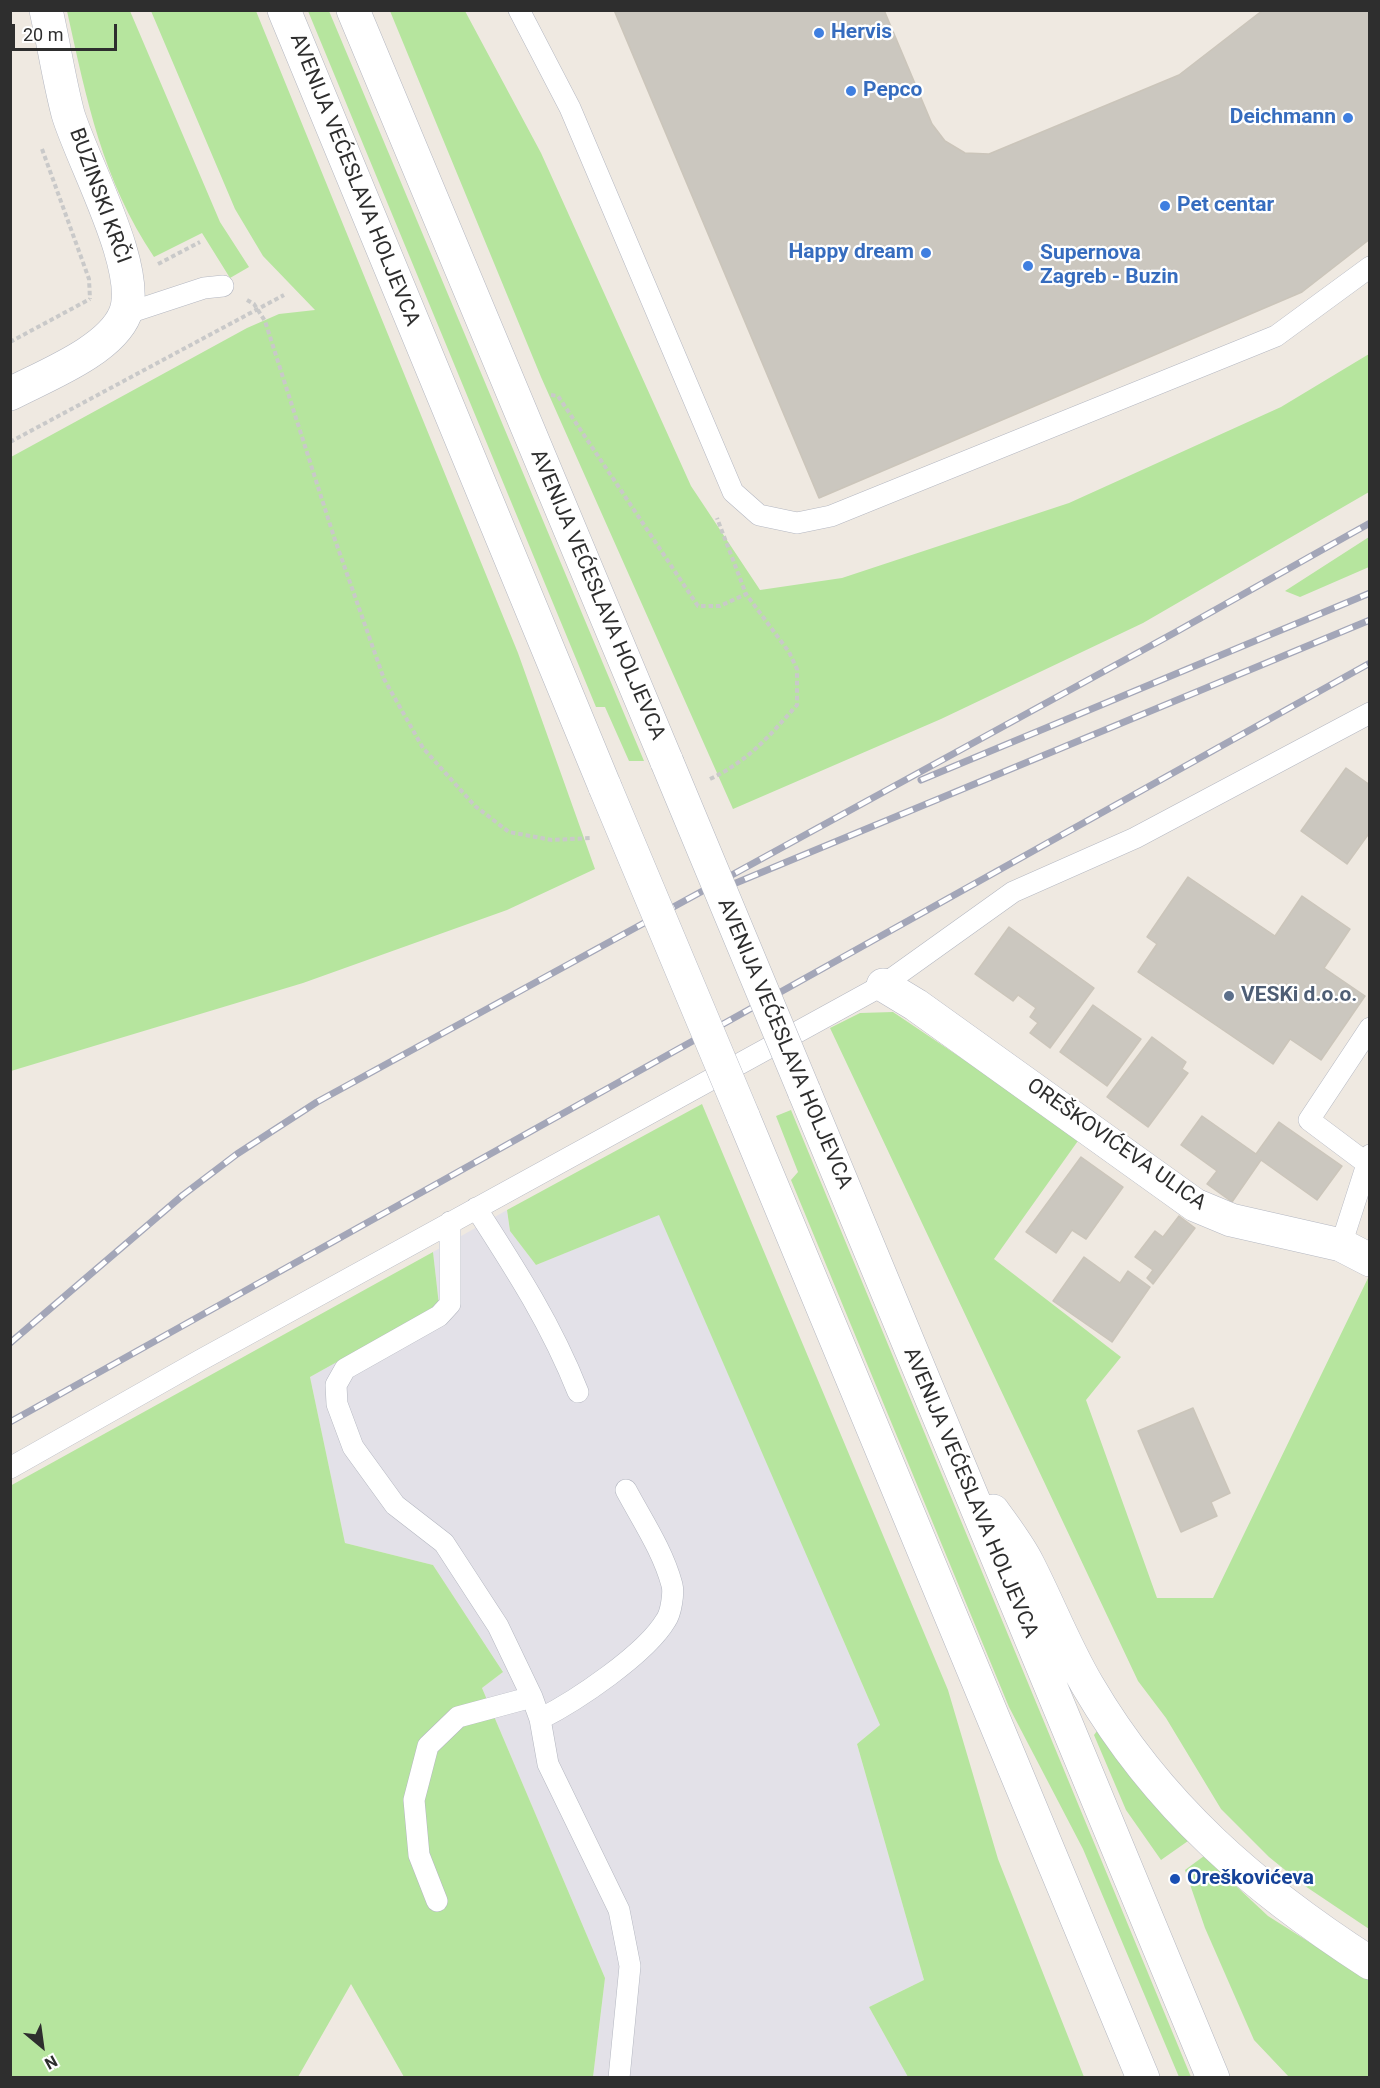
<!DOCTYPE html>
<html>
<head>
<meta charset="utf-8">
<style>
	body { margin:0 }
	#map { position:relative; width:1380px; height:2088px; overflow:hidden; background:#efe9e1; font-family:Roboto,sans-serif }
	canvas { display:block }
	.frame { position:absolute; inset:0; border:12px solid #2e2e2e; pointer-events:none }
	.north { position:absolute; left:12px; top:2016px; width:60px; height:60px; -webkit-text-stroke:4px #fff; paint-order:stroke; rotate:151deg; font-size:16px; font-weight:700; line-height:24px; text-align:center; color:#2e2e2e }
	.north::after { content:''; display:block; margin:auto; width:21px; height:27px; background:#2e2e2e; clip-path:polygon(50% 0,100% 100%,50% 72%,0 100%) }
	.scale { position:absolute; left:12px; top:24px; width:105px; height:27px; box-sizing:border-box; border:3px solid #2e2e2e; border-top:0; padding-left:8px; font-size:18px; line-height:21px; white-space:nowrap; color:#2e2e2e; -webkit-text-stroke:4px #fff; paint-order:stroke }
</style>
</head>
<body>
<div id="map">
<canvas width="1380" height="2088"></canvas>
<div class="frame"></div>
<div class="north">N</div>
<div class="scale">20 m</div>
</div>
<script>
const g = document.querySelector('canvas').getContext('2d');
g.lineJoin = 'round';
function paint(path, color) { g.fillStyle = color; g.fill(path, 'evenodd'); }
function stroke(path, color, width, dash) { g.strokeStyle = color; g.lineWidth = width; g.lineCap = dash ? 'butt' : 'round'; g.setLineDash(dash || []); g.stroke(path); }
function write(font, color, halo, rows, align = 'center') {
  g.font = font + ' Roboto,sans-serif'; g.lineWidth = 4.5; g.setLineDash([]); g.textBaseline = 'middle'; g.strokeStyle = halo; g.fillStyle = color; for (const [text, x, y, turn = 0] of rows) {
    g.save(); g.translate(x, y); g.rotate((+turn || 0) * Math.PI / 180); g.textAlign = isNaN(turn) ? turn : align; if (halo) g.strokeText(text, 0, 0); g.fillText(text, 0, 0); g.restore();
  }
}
paint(new Path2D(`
	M507,1210L510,1231L536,1265L659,1214L880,1725L857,1744L924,1980L869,2007L908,2077H593L605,1978L482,1688L503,1672L433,1565L345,1543L310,1377L439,1305L433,1252Z`), '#e3e1e8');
paint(new Path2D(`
	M67,11H130L220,222L249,267L230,278L202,233L154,257C102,179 87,101 67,11Z
	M151,11H256L518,653L595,869L507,910L303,983L11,1071V457L247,328L279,314L315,310L263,256L235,209Z
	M308,11H329L644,761H629L605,707H596Z
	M390,11H465L541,153L691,486L760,590L842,578L1069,503L1281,407L1369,354V492L1143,623L941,719L733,809L541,377Z
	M1369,537V567L1300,597L1285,591Z
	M893,1012L1080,1138L994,1259L1121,1357L1086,1400L1157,1598H1213L1369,1276V1929L1305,1886L1269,1857L1221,1809L1166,1718L1138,1681L830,1028L860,1013Z
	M702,1104L948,1690L998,1859L1084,2077H908L869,2007L924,1980L857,1744L880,1725L659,1215L536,1265L510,1231L507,1210Z
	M791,1110L1191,2077H1179L1083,1849L1009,1707L791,1180L798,1172L776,1116Z
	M433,1252L439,1305L310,1377L345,1543L433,1565L503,1672L482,1688L605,1978L593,2077H404L351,1984L298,2077H11L10,1486Z
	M1097,1731L1102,1733L1133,1780L1188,1841L1161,1860L1126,1810L1094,1735Z
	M1204,1856L1268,1916L1369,1980V2077H1289L1254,2040L1205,1928L1185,1870Z`), '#b6e59e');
const building = new Path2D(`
	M614,10H884L932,124L945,141L965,153L989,154L1179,75L1263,10H1370V239L1302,292L819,498Z
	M1346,768L1370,785V832L1347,864L1301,831Z
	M1188,877L1275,936L1302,896L1350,929L1324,968L1365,996L1321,1060L1290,1039L1273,1064L1138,972L1157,944L1147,937Z
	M1009,927L1094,988L1050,1048L1030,1033L1038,1023L1030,1017L1036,1008L1018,995L1013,1001L975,974Z
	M1093,1005L1141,1039L1107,1086L1060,1052Z
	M1152,1037L1186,1062L1182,1069L1188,1073L1148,1127L1107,1097Z
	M1202,1116L1256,1154L1279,1122L1342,1166L1317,1200L1261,1160L1232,1202L1207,1184L1217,1171L1181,1145Z
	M1081,1157L1123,1187L1086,1239L1072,1230L1056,1253L1026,1232Z
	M1179,1216L1195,1228L1153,1284L1147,1278L1153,1270L1135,1257L1155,1231L1163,1237Z
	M1084,1257L1120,1283L1128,1271L1150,1287L1112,1342L1053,1301Z
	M1193,1408L1230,1493L1211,1502L1217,1516L1181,1532L1138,1431Z`);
paint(building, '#cbc7bf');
stroke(building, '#cbc5ba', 1.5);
const lane = new Path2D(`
	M519,10L570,108L733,492L759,515L797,523L831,516L1276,336L1370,267
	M125,314L204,288L223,286
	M1365,1162L1309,1120L1370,1028
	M476,1208C516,1270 551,1324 578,1392
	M450,1222V1304L439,1316L345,1369L336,1385L337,1404L353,1447L395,1505L444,1543L498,1626L532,1697L540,1719L548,1764L619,1910L630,1966L619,2078
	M1341,1245L1370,1155
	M10,1468L199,1361L883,985L1013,892L1135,838L1370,713
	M540,1719C576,1701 646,1654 666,1620C671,1613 674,1593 672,1585C663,1551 642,1520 626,1490
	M437,1901L419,1855L414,1800L428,1746L458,1717L532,1697`);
const street = new Path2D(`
	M10,394C44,376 110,351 125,314C143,270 82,161 68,114C59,80 54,45 46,10
	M883,985L916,1005L1195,1205L1231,1220L1341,1245L1370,1260`);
const secondary = new Path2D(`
	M284,10L605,787
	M353,10L667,762
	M804,1091L1213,2078
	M743,1116L1143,2078
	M993,1511C1005,1528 1019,1546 1028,1564C1049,1605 1065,1647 1088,1686C1158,1806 1255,1889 1370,1963`);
stroke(lane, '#b4b7c1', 22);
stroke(street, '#b4b7c1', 34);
stroke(secondary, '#b4b7c1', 34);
stroke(new Path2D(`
	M42,149L89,279L90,299
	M158,264L200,242
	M247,300L254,304L265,321L334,537L384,679L423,748L475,806L509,832L552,840L591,838
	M10,342L90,299
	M551,395L558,396L698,606H720L746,594L717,518
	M10,442L284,295
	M710,779C751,759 768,737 797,705V669L789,652L746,594`), '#c9c9c9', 4, [4.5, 3]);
stroke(lane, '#fff', 21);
stroke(street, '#fff', 33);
stroke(secondary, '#fff', 33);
const rail = new Path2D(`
	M921,780L1370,593
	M719,890L1370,620
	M10,1343L183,1195L237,1154L317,1102L1174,633L1370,523
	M10,1422L1370,663`);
stroke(rail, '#a3a6b8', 7);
stroke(rail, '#fff', 4.5, [14]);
const secondaryBridge = new Path2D(`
	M667,762L804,1091
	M605,787L743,1116`);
stroke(secondaryBridge, '#b4b7c1', 34, []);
stroke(secondaryBridge, '#fff', 33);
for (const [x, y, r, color] of [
	[819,33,6,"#3f7fe0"],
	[851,91,6,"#3f7fe0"],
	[1348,118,6,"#3f7fe0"],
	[1165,206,6,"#3f7fe0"],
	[926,253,6,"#3f7fe0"],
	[1028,266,6,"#3f7fe0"],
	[1229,996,6,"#5c6f8a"],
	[1175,1879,6,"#1a4fb4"]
]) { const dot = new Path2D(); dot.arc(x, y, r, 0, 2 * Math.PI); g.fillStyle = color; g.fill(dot); stroke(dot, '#fff', 2); }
write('bold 21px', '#366cbe', '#fff', [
	["Hervis",831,33],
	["Pepco",863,91],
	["Deichmann",1336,118,"right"],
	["Pet centar",1177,206],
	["Happy dream",914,253,"right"],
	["Supernova",1040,254],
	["Zagreb - Buzin",1040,278]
], 'left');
write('21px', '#2e2e2e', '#fff', [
	["AVENIJA VEĆESLAVA HOLJEVCA",354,180,68],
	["BUZINSKI KRČI",99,196,70],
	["AVENIJA VEĆESLAVA HOLJEVCA",597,595,67],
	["AVENIJA VEĆESLAVA HOLJEVCA",784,1044,67],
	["OREŠKOVIĆEVA ULICA",1116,1145,35],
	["AVENIJA VEĆESLAVA HOLJEVCA",970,1493,67]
]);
write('bold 21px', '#4e5e75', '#fff', [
	["VESKi d.o.o.",1241,996]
], 'left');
write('bold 21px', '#164399', '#fff', [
	["Oreškovićeva",1187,1879]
], 'left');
</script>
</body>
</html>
